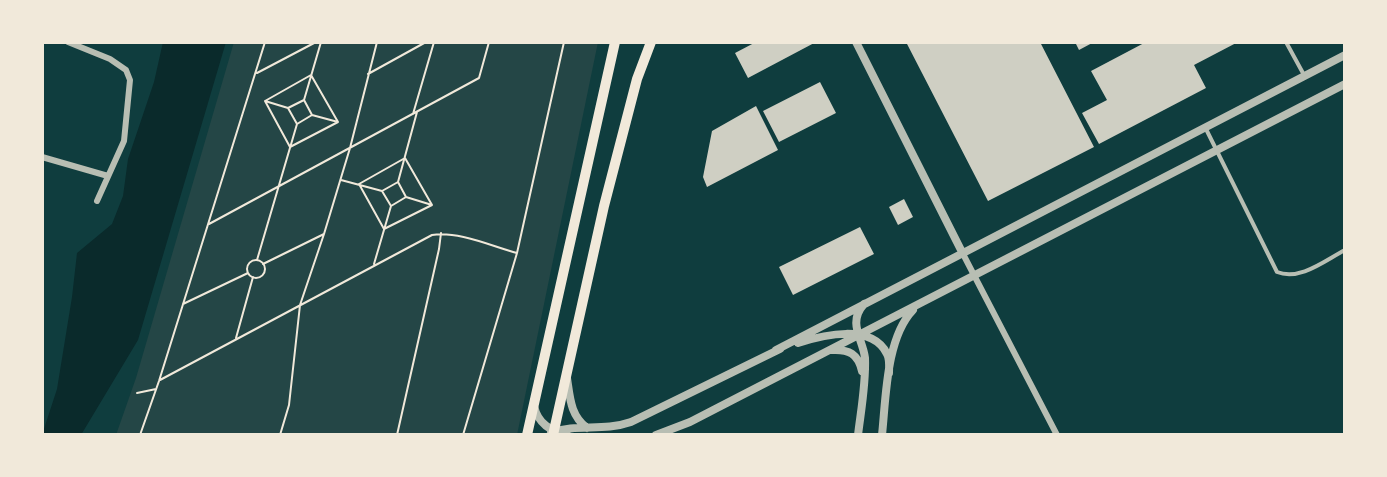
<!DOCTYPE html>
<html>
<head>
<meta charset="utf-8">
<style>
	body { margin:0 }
	#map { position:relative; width:1387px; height:477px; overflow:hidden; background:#0f3d3e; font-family:Ubuntu,sans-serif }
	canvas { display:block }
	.frame { position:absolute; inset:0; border:44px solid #f1e9da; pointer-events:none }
</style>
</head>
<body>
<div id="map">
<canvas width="1387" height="477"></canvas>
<div class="frame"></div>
</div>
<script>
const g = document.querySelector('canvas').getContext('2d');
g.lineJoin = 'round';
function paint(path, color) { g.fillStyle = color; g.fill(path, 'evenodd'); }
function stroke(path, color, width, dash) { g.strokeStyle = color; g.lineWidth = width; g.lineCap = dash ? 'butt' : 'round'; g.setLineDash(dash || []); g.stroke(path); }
paint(new Path2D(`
	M234,42H598L517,435H116L136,378Z`), '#244646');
paint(new Path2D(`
	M163,42H226L138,340L81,435H42L57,389L72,297L77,253L112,224L123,196L128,159L154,82Z`), '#0a2a2b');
paint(new Path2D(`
	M756,42H816L748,78L735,53Z
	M906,42H1040L1094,147L988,201Z
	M1075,42H1094L1079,50Z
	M1146,42H1238L1194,65L1206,88L1099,144L1082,113L1107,100L1091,71Z
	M820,82L836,113L779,142L763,111Z
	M756,106L778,150L707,187L703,177L712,131Z
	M904,199L913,217L898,225L889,207Z
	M860,227L874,254L793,295L779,267Z`), '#cfcfc3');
stroke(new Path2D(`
	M257,73L316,42
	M368,74L426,42
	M311,75L338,122L290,147L265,101Z
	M265,101L288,108
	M413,114L434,42
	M312,115L338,122
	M297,124L288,108L304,100
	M405,158L432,205L384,229L359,184Z
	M341,180L382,191
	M406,197L432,205
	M391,206L382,191L398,182
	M209,224L479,78L489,42
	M257,260L297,124L312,115L304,100L321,42
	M247 269a9 9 0 1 1 18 0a9 9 0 1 1-18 0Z
	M263,264L324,234
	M374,264L391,206L406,197L398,182L417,112
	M183,304L248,273
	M236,338L253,277
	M160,380L432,235C459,231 491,246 517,253
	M137,393L156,389
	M140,435L159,381L265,42
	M280,435L289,405L300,305L324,234L350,148L377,42
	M397,435L439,249L441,233
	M463,435L517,253L564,42`), '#f1e9da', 2);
stroke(new Path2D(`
	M1286,42L1304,75
	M1205,127L1277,272C1300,281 1324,261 1345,250`), '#b8beb3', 4);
stroke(new Path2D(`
	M68,42L110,59L126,70L130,80L124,141L97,201
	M42,157L108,176
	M962,252L1057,435`), '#b8beb3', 6);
stroke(new Path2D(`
	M856,42L962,252
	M798,343C823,335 872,323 887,354C890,359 889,367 889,373
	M776,350L1345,55
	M832,350C849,349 858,354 862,371
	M567,378C570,397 570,415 587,428
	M534,406C538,424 551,431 567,435
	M551,433C577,423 602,432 631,422L780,349
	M656,435L690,422L1345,84
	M858,435C861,410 866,384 865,358C863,339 847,323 864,304
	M882,435C886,398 886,338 913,310`), '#b8beb3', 8);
stroke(new Path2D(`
	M527,435L615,42
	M553,435L604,206L637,79L651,42`), '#f1e9da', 10);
</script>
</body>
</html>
